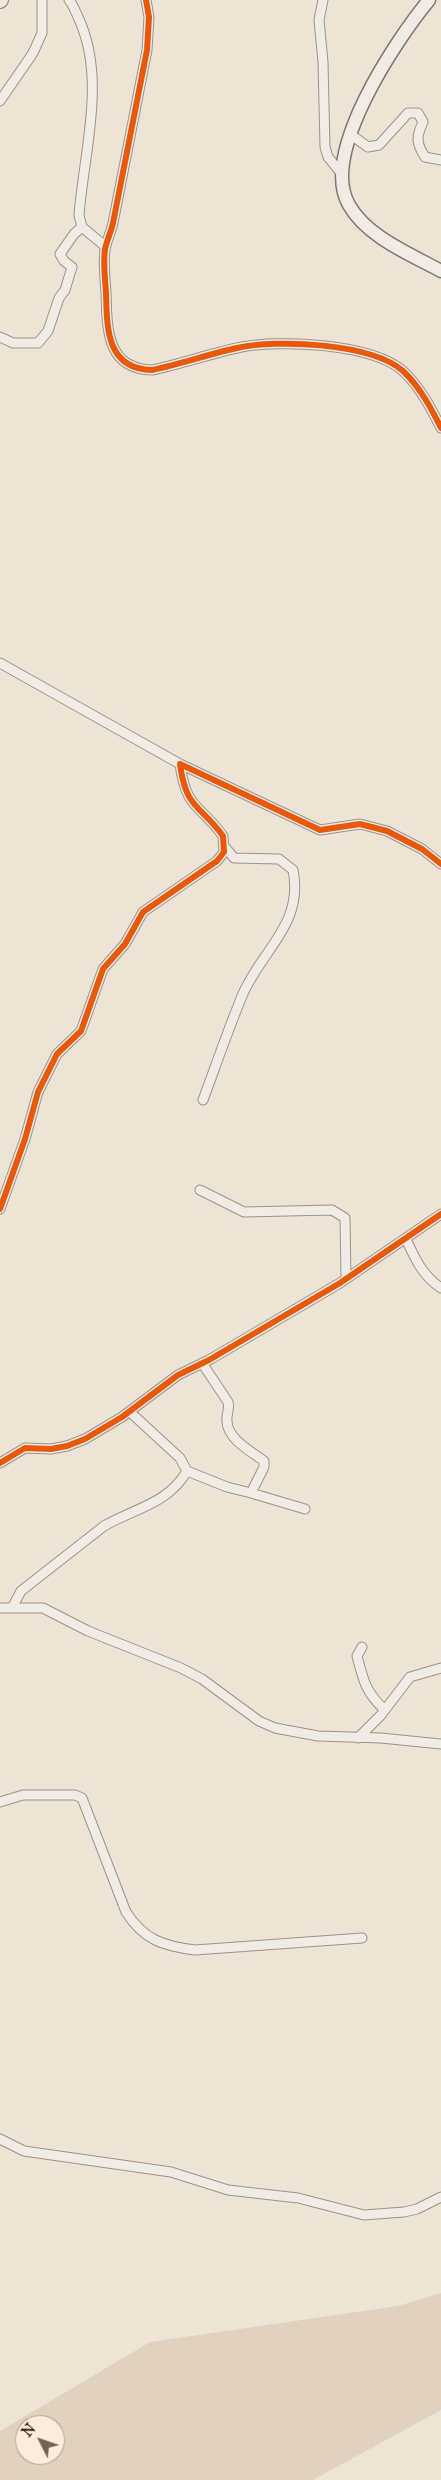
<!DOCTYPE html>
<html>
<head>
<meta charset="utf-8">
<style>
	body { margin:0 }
	#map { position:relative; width:441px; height:2480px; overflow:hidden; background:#ede4d6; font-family:"IM FELL Great Primer",serif }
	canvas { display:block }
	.north { position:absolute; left:15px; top:2415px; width:50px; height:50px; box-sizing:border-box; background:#f9eede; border:1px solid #ac9a8a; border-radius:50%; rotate:311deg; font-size:14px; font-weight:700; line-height:20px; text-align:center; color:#391b0d }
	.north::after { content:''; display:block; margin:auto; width:18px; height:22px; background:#786153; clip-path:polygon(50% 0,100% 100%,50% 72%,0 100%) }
</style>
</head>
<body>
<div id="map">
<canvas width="441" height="2480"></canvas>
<div class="north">N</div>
</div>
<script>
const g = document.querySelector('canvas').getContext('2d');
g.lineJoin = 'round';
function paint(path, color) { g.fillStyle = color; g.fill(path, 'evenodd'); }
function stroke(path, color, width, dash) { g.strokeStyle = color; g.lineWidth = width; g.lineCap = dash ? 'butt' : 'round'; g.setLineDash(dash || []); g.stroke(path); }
paint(new Path2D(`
	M441,2293V2410L313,2480H0V2431L150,2342L398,2306ZM25,2425H55V2455H25Z`), '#e0d2bf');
const minor = new Path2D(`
	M69,0C73,4 75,11 78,17C107,78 84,151 79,215L82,227L106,247
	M146,0L149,17L147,50L113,223C111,232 107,240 105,249C103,263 105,278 106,292C107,328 106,369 152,370C181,364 209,354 237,348C277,339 371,343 403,371C420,387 431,408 441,428
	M323,0L319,20L323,62L325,147L328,157L341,173
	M0,101L33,53L42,33V0
	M350,134L368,147L379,145L408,113H418L423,122C416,137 416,143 425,157L441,160
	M0,337L13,343H38L48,331L59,298L65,290L72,267L64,261L60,254L74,234L82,227
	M0,663L180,764
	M203,1100C216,1065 228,1030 242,996C261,950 304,925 293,870L279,859L234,858L225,847
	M200,1190L244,1212L332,1210L345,1218L346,1279
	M0,1209L25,1139L38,1092L57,1054L81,1031L103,969L125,944L143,912L217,861L224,852L223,836C200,804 186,810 180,764L320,830L360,824L387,831L422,849L441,864
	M406,1239C415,1259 423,1276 441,1288
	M0,1463L25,1448L51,1449L67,1446L85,1439L122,1417L178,1375L209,1360L340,1283L441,1214
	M187,1471L227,1487L251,1493L264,1467V1461C252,1452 227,1439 227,1421C226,1414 230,1410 228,1402L202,1363
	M251,1493L305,1509
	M0,1608H43L88,1631L181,1668L202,1679L259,1721L275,1728L318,1736L381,1738L441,1744
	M12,1608L21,1591L104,1526C135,1508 168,1504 187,1471L180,1458L130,1412
	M362,1647L357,1656C363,1680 366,1693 385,1710
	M358,1738L381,1715L410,1677L441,1668
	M0,1802L23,1795H75L82,1798L126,1912C144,1940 163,1946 195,1950L362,1938
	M0,2139L24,2151L171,2172L228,2190L298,2198L364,2215L404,2212L417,2209L441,2197`);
const secondary = new Path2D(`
	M429,0C396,40 319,154 349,205C367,237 410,254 441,271`);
const primary = new Path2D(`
	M0,1L1,0`);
stroke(minor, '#9c938a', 11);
stroke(secondary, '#82786f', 15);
stroke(primary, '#82786f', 16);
stroke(minor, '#f0ebe4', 9);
stroke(secondary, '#f0ebe4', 12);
stroke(primary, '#ede7e0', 14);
stroke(new Path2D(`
	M146,0L149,17L147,50L113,223C111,232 107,240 105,249C103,263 105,278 106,292C107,328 106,369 152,370C181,364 209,354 237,348C277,339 371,343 403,371C420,387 431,408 441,428
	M0,1209L25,1139L38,1092L57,1054L81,1031L103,969L125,944L143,912L217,861L224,852L223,836C200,804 186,810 180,764L320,830L360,824L387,831L422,849L441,864
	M0,1463L25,1448L51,1449L67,1446L85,1439L122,1417L178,1375L209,1360L340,1283L441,1214`), '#e8590c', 6);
</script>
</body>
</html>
